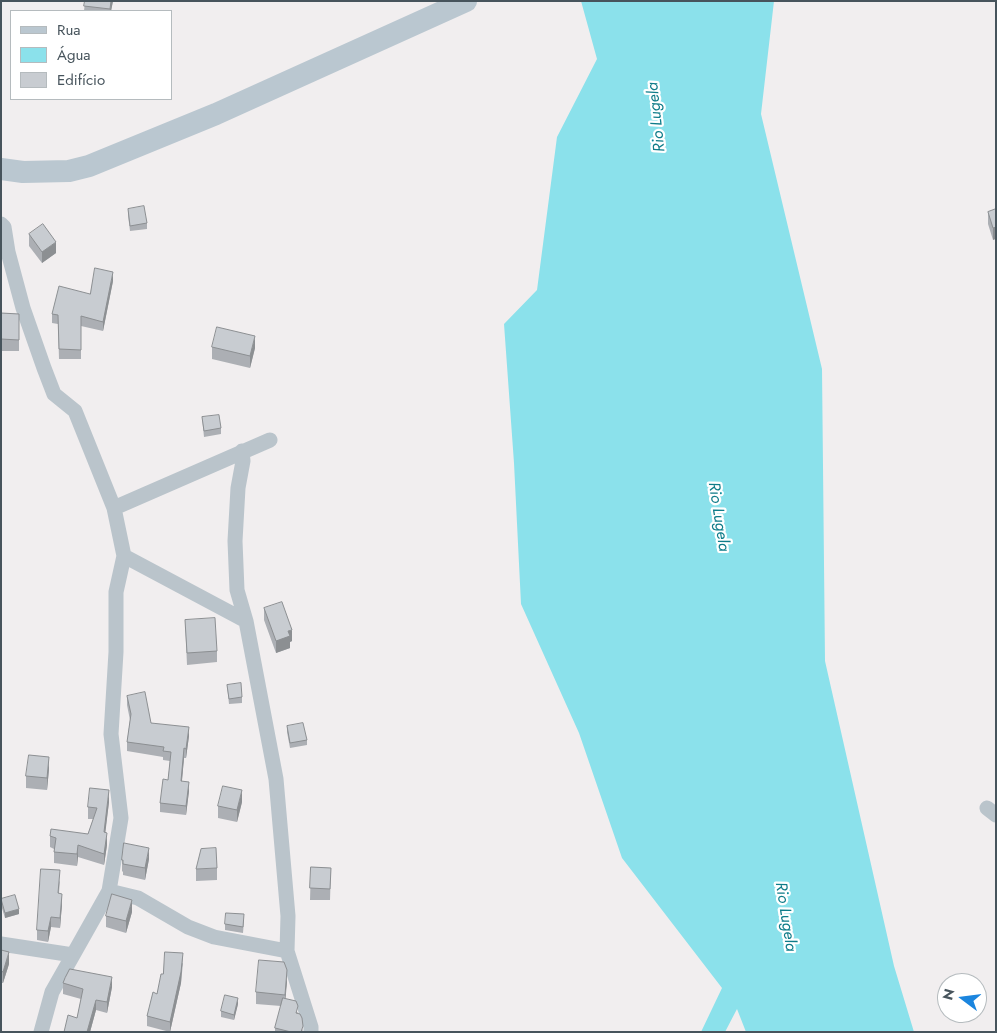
<!DOCTYPE html>
<html>
<head>
<meta charset="utf-8">
<style>
	body { margin:0 }
	#map { position:relative; width:997px; height:1033px; overflow:hidden; background:#f1eeef; font-family:Jost,sans-serif }
	canvas { display:block }
	.frame { position:absolute; inset:0; border:2px solid #47545c; pointer-events:none }
	.legend { position:absolute; left:10px; top:10px; width:162px; height:90px; box-sizing:border-box; background:#fff; border:1px solid #b5bbbe; margin:0; padding:6px 9px; list-style:none; font-size:15px; color:#47545c }
	.legend li { display:flex; align-items:center; gap:10px; height:25px }
	.legend b { width:25px; border:1px solid #b5bbbe }
	.north { position:absolute; left:937px; top:973px; width:50px; height:50px; box-sizing:border-box; background:#fff; border:1px solid #b5bbbe; border-radius:50%; rotate:285deg; font-size:14px; font-weight:700; line-height:20px; text-align:center; color:#47545c }
	.north::after { content:''; display:block; margin:auto; width:18px; height:22px; background:#1b85de; clip-path:polygon(50% 0,100% 100%,50% 72%,0 100%) }
</style>
</head>
<body>
<div id="map">
<canvas width="997" height="1033"></canvas>
<div class="frame"></div>
<ul class="legend">
<li><b style="height:6px;background:#bac7d0"></b>Rua</li>
<li><b style="height:14px;background:#8be1eb"></b>Água</li>
<li><b style="height:14px;background:#c8ccd1"></b>Edifício</li>
</ul>
<div class="north">N</div>
</div>
<script>
const g = document.querySelector('canvas').getContext('2d');
g.lineJoin = 'round';
function paint(path, color) { g.fillStyle = color; g.fill(path, 'evenodd'); }
function stroke(path, color, width, dash) { g.strokeStyle = color; g.lineWidth = width; g.lineCap = dash ? 'butt' : 'round'; g.setLineDash(dash || []); g.stroke(path); }
function write(font, color, halo, rows, align = 'center') {
  g.font = font + ' Jost,sans-serif'; g.lineWidth = 4.5; g.setLineDash([]); g.textBaseline = 'middle'; g.strokeStyle = halo; g.fillStyle = color; for (const [text, x, y, turn = 0] of rows) {
    g.save(); g.translate(x, y); g.rotate((+turn || 0) * Math.PI / 180); g.textAlign = isNaN(turn) ? turn : align; if (halo) g.strokeText(text, 0, 0); g.fillText(text, 0, 0); g.restore();
  }
}
paint(new Path2D(`
	M581,1H774L761,114L822,369L825,661L894,966L914,1032H746L737,1009L725,1032H701L722,988L622,858L579,733L521,604L514,463L504,324L537,290L557,137L597,59Z`), '#8be1eb');
stroke(new Path2D(`
	M1,224L4,227L8,252L23,308L44,368L54,394L75,411L114,508L270,440
	M242,451L243,461L238,488L235,541L237,590L246,621
	M987,808L996,815
	M109,891L138,898L188,927L214,937L287,951L288,916L276,779L246,621L124,556L114,508
	M1,944L73,955L52,992L41,1032
	M287,951L311,1027V1032
	M73,955L109,891L121,818L111,734L116,652V592L124,556`), '#bac4cb', 15);
stroke(new Path2D(`
	M1,169L23,172L69,171L89,166L216,114L466,1`), '#bac7d0', 22);
paint(new Path2D(`
	M85,1H113L111,11H84Z
	M128,209L147,223V229L130,231L128,215Z
	M996,209L993,240L988,224V212Z
	M29,234L56,253L42,263L29,246Z
	M113,281L103,331L81,326V359H59L58,324L52,323V314L90,294Z
	M1,313L19,314V351H1Z
	M212,347L255,348L250,368L212,359Z
	M202,417L221,428V434L204,437Z
	M264,608L292,641L290,642V648L276,653L264,620Z
	M185,620L217,651V662L187,665Z
	M227,685L242,697V703L229,704Z
	M127,696L151,723L189,736L186,758H184L182,781L189,791L186,815L160,812V803L168,780L170,761L163,760V757L127,751V742L130,720L127,705Z
	M287,726L307,740V745L290,748L287,732Z
	M49,769L47,790L26,788V776Z
	M109,802L105,832L107,845L104,865L78,857L77,866L54,863V849L50,847V836L88,834L93,819H88V807Z
	M242,802L237,822L218,818V806Z
	M149,859L145,880L123,875V872L122,871V860Z
	M311,867L331,868L330,900H310Z
	M217,868V880L196,881V869Z
	M60,880L59,893L62,904L60,928L51,927L48,942L37,940V930Z
	M1,899L19,914L5,918L1,905Z
	M132,912L126,933L106,927V916Z
	M244,920L243,933L225,930V924Z
	M1,950L9,964L3,983H1Z
	M183,963L181,983L170,1032L147,1026V1016L157,994L163,974Z
	M287,981L285,998L298,1013L303,1032H275V1028L281,1006L256,1004V992Z
	M63,983L112,987L107,1013L96,1010L90,1032H64L77,1018L81,999L63,994Z
	M238,1004L234,1020L221,1017V1011Z`), '#acafb4');
paint(new Path2D(`
	M111,1H113L111,11H110Z
	M996,227V239L993,240V228Z
	M56,242V253L42,263V252Z
	M113,272V281L103,331V322Z
	M255,336V348L250,368V356Z
	M292,630V641L290,642V648L276,653V641L288,631Z
	M189,727V736L186,758V749Z
	M184,748V758L181,790V781Z
	M49,757V769L47,790V778Z
	M189,782V791L186,815V806Z
	M109,790V802L104,844V832Z
	M242,790V802L237,822V810Z
	M107,833V845L104,865V854Z
	M78,845V857L77,866V854Z
	M149,848V859L145,880V868Z
	M62,894V904L60,928V918Z
	M132,900V912L126,933V921Z
	M19,909V914L5,918V913Z
	M51,917V927L48,942V931Z
	M9,952V964L3,983V972Z
	M183,953L181,983L170,1032V1022Z
	M287,970V981L285,1006V995Z
	M112,977V987L107,1013V1002Z
	M238,998V1004L234,1020V1015Z
	M96,1000V1010L90,1032H87Z`), '#8c8f92');
const building = new Path2D(`
	M85,1H111L110,9L84,6Z
	M144,206L147,223L130,226L128,209Z
	M996,209V227L993,228L988,212Z
	M43,224L56,242L42,252L29,234Z
	M95,268L113,272L103,322L81,316V350L59,349L58,315L52,314L59,286L90,294Z
	M1,313L19,314V340L1,339Z
	M217,327L255,336L250,356L212,347Z
	M219,415L221,428L204,431L202,417Z
	M282,602L292,630L288,631L290,636L276,641L264,608Z
	M215,618L217,651L187,653L185,620Z
	M241,683L242,697L229,699L227,685Z
	M145,692L151,723L189,727L186,749L184,748L181,781L189,782L186,806L160,803L163,779L168,780L171,752L163,751L164,747L127,742L131,714L127,696Z
	M303,723L307,740L290,743L287,726Z
	M29,755L49,757L47,778L26,776Z
	M223,786L242,790L237,810L218,806Z
	M90,788L109,790L104,832L107,833L104,854L78,845L77,854L54,852L56,838L50,836L51,829L88,834L97,808L88,807Z
	M124,843L149,848L145,868L123,864V860H122Z
	M216,848L217,868L196,869L201,849Z
	M311,867L331,868L330,889L310,888Z
	M41,869L60,870L58,893L62,894L60,918L51,917L48,931L37,930Z
	M112,894L132,900L126,921L106,916Z
	M15,895L19,909L5,913L1,899Z
	M226,913L244,914L243,927L225,924Z
	M1,950L9,952L3,972L1,971Z
	M165,952L183,953L181,972L170,1022L147,1016L153,992L157,994L161,974H163Z
	M259,960L284,962L287,970L285,995L256,992Z
	M70,969L112,977L107,1002L96,1000L87,1032H64L68,1015L77,1018L83,989L63,983L65,978Z
	M225,995L238,998L234,1015L221,1011Z
	M283,998L296,1001L298,1006L296,1013L300,1014L302,1018L303,1026L301,1032H291L275,1028Z`);
paint(building, '#c8ccd1');
stroke(building, '#8c8f92', 1);
write('italic 16px', '#0f7c89', '#fff', [
	["Rio Lugela",657,117,-96],
	["Rio Lugela",718,517,81],
	["Rio Lugela",785,917,81]
]);
</script>
</body>
</html>
